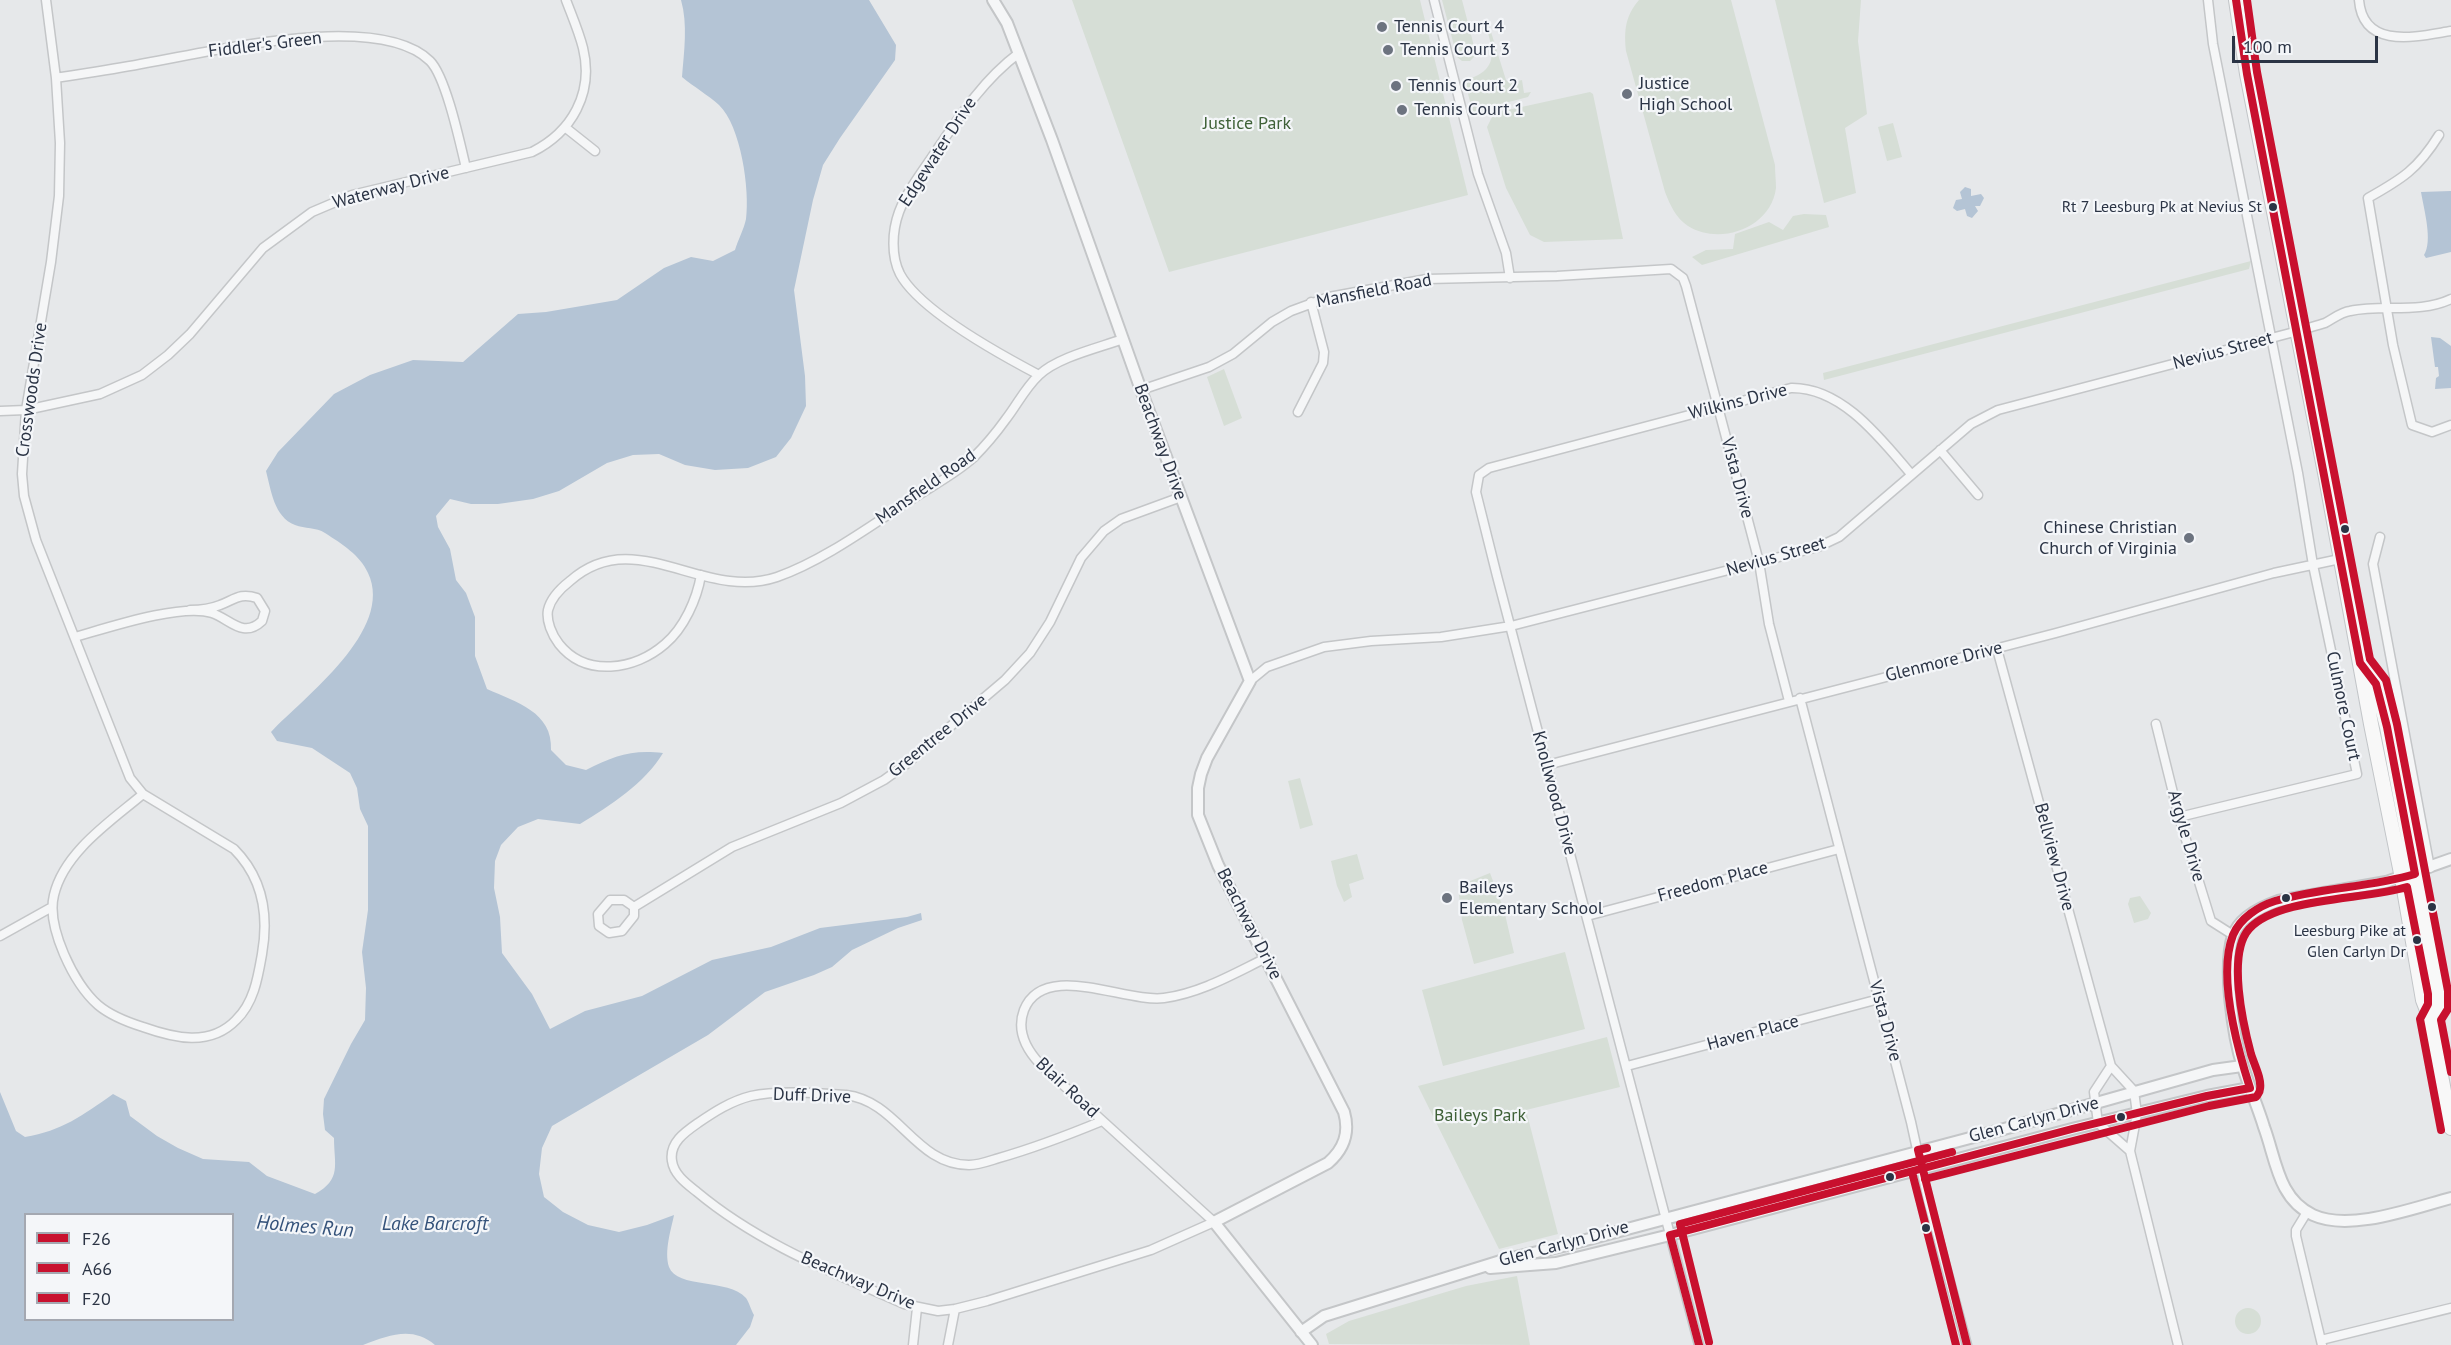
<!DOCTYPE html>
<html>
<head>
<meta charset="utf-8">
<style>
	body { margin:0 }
	#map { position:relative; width:2451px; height:1345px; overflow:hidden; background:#e6e8ea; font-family:"PT Sans",sans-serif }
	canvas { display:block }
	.legend { position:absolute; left:24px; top:1213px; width:210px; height:108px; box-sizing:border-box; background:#f4f6f9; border:2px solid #a4a8b1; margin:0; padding:8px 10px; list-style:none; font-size:18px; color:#2b3445 }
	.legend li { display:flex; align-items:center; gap:12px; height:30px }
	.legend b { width:30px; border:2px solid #a4a8b1 }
	.scale { position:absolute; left:2232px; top:36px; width:146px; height:27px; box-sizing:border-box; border:3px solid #2b3445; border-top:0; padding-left:8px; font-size:18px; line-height:21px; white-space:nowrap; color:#2b3445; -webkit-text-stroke:4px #f4f6f9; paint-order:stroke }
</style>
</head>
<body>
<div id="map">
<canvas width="2451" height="1345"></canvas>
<ul class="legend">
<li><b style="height:8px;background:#c8102e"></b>F26</li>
<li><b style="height:8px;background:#c8102e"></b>A66</li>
<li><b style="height:8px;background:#c8102e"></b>F20</li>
</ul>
<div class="scale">100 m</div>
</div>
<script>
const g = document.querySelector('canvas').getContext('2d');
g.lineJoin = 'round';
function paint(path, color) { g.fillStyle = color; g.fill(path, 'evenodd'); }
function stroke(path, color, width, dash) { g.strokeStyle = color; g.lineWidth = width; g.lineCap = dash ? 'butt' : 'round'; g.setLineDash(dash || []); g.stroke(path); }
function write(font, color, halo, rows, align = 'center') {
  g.font = font + ' "PT Sans",sans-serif'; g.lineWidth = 4.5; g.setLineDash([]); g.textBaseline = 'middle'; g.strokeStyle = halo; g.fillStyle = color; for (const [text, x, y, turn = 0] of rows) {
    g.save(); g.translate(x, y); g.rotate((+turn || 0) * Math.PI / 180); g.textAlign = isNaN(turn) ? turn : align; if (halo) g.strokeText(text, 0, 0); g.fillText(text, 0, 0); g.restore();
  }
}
paint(new Path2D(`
	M1072,0H1420L1468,195L1169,272Z
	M1442,0H1462L1475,50V56L1470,61H1462L1457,57Z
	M1639,0H1731L1775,165C1775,173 1776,181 1776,188C1771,228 1720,246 1688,226C1676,218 1670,205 1665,192L1626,51C1624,31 1625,16 1639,0Z
	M1775,0H1861L1858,41L1867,114L1845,128L1856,193L1824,203Z
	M1491,32L1506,80L1510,83L1522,80L1524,93L1531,92L1528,97L1497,105L1494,113L1590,92L1593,94L1623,239L1544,242L1530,235L1506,188L1487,127L1494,113L1474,117L1466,86L1469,79C1494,70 1495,57 1488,33Z
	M1893,123L1902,157L1887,161L1878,127Z
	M1804,214L1826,215L1829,227L1702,265L1692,257L1706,250L1733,249L1735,234L1769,222L1783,230L1793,216Z
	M2251,261L2249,269L1824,380L1823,373Z
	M1224,369L1242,418L1224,426L1207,377Z
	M1300,778L1313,825L1300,829L1288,781Z
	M1357,854L1364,879L1349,884L1352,897L1344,902L1337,886L1331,861Z
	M1490,873L1504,910L1514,953L1474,964L1462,920L1458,886Z
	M2140,896L2151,913L2148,919L2134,923L2128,904L2130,898Z
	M1565,952L1585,1029L1443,1066L1422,990Z
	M1607,1037L1620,1087L1526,1110L1558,1234L1499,1249L1418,1086Z
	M1517,1276L1530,1345L1329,1344L1326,1334L1349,1321L1466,1286Z
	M2235 1321a13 13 0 1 1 26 0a13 13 0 1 1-26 0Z`), '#d6ded6');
paint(new Path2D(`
	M681,0H869L896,45L895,60L840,138L823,165L813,200L794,290L805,376L806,406L791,438L776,457L748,468L715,470L685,465L659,454L633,455L607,463L559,491L533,499L498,504H471L450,499L436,516L438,527L450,549L456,580L466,593L475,617V656L487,689C516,702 553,712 551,750L566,765L586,770C613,756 632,749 663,753C645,783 610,806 580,824L538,819L518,827L501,845L495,861L494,888L500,917L502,953L532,994L550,1029L585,1011L642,996L712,960L771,947L820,928L907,917L921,913L922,920L898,928L852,950L832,967L814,975L765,992L708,1035L552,1126L542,1148L539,1174L544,1197L563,1212L588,1225L619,1232L647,1225L674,1215C671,1230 664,1251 669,1267C677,1289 728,1278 746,1298C749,1302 751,1310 754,1315L750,1327L736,1345H435C412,1326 390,1335 363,1345H0V1092L16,1131L25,1137C62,1131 83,1115 113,1094L126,1101L130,1116L157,1136L178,1148L203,1159L249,1162L267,1176L315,1194C342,1179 334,1165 334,1138L325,1130L323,1114L324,1099L351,1044L365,1020L366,988L362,952L368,910V826L360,809L357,788L350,773L312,748L277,741L271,732C304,697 395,630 368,573C360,555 342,544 325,533C316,527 305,529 295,525C274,517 271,490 266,471L278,452L334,394L370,375L413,360L463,362L518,314L546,312L617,300L664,268L691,257L713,261L735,250C738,240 744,229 746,219C750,190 741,126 719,105C708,95 694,87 682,77C684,52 688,24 681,0ZM26,1214H232V1320H26Z
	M1965,187L1971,189V196L1981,194L1984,198L1980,206H1975L1978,211L1972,218L1967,216L1965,209L1957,211L1953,208L1956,200L1962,199L1960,192Z
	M2451,191V252L2426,258L2424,255C2433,241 2424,210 2421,192Z
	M2431,337L2440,338L2451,346V388L2435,389L2436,378L2439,376L2438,367H2435Z`), '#b4c4d5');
const minor = new Path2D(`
	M46,0L56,78L60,143L59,196L51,262L26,410L22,474L24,496L36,540L130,778L143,794L234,849C263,878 269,914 262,954C258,977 254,1003 236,1020C210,1047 174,1038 143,1027C127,1022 111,1016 98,1005C74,984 46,927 54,895C64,852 111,821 143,794
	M1434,0L1478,174L1506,253L1510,278
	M2359,0C2363,51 2419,36 2451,31
	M1019,53C983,80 959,117 934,154C922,172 907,191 899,212C892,231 891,256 900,274C920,311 1001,355 1039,375
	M56,78C86,73 116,69 146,63C211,52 378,10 430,61C446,77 460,143 466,168
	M566,128L595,151
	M2439,135C2418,169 2402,179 2368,198L2393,345L2412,425L2432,432L2451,425
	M1141,390L1209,367L1233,354L1272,322L1291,311L1329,297L1427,279L1557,276L1671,269L1683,278L1686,286L1759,562L1769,624L1789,701
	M0,411L26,410L100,394L142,375L168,355L190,334L263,248L312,212L352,195L532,152C572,132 594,93 583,48C579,32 572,16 566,0
	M1298,412L1323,363L1324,352L1311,302
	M1940,450L1978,495
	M2380,537L2373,564L2430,868
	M701,575C697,599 684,628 665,644C635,670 586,678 559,644C552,635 546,621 548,610C551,597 561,588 570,581C635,523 703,602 777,577C823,561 870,526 912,499C932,486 955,474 973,458C985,446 996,433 1006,419C1017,405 1025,388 1039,375C1058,357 1098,348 1123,339
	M75,637C107,628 181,603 212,613C230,619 243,639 262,621L265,611L257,598C240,592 234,600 220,605C210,609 200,610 190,610
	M1997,649L2111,1066L2134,1091L2137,1114L2130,1151L2178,1345
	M1250,681L1267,667L1324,647L1371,641L1441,637L1511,626L1818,547L1839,537L1971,424L1998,410L2298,331C2307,328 2316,326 2325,323C2333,319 2341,312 2350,311C2383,304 2419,314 2451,299
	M1800,698L1911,1122L1928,1200L1967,1345
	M2156,724L2179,817L2211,921L2233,935
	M1547,765L2056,633L2274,573L2340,559
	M2179,817L2357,774L2313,565L2298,473L2213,44L2208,0
	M634,907V916L622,931L609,933L599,926L598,914L610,900H624L634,907L732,847L841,803L884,780L905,765L1005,680L1030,653L1050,622L1081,558L1104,531L1121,519L1181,497
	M1587,916L1839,849
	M0,936L52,907
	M1627,1066L1879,999
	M2111,1066L2094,1092L2098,1123L2130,1151
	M1102,1121C1068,1135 1034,1148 999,1158C989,1161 979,1165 969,1165C915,1165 898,1101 846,1095C818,1093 777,1090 751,1096C731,1101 714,1112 698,1123C685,1132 669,1143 672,1161C674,1175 687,1184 697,1192C758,1243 832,1272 904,1304L938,1311L955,1309L987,1301L1151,1250L1214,1222L1040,1064C1026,1049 1016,1031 1024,1010C1044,960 1125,1003 1164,998C1201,993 1233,974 1266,958
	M2307,1212L2296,1230V1236L2322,1345
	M2321,1340L2451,1308
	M913,1345L917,1308
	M948,1345L955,1309
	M1699,1345L1497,576L1476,492L1479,475L1489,468L1791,388C1842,387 1881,439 1911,474`);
const tertiary = new Path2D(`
	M993,0L1007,23L1052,140L1141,390L1250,681L1207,758L1201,774L1198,788V815L1218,865L1344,1112C1350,1133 1344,1149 1328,1163L1214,1222L1312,1345
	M2451,859L2386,882L2278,901C2261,907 2239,918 2233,936C2223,967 2233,1036 2243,1067C2249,1087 2258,1107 2264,1127C2276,1159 2278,1199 2313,1215C2350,1232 2413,1208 2451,1198
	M1490,1268L1556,1263L1670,1235L2072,1129L2207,1096L2250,1088
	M1301,1332L1324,1316L1507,1259L1563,1246L2004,1129L2213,1070L2242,1066`);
const primary = new Path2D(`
	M2236,0L2247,74L2326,478L2371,724L2402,878L2423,1000L2430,1018L2451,1128
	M2361,665L2376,684L2387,727L2438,993V1007L2430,1018`);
stroke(minor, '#c4c6c8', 11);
stroke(tertiary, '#c4c6c8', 14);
stroke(primary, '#c2c5c8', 16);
stroke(minor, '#f5f6f7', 8);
stroke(tertiary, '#f5f6f7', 10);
stroke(primary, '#f8f8f8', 14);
stroke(new Path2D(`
	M1927,1148L1918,1150L1967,1345
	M1699,1345L1670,1235L2072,1129L2207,1096L2250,1088C2237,1047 2217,976 2233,935C2240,918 2259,906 2275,901C2321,887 2369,888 2415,874L2387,727L2376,684L2360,663L2247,74L2236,0`), '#c8102e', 8);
stroke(new Path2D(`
	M1912,1172L1956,1345
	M1925,1179L2209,1106L2256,1097C2258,1094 2260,1093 2260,1089C2262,1079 2254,1064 2251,1054C2243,1024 2227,954 2249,929C2278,897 2365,900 2407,887L2428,994V1004L2420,1019L2441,1130
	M1709,1342L1680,1224L1952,1152`), '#c8102e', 8);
stroke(new Path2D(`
	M2247,0L2257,72L2370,659L2386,680L2397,724L2448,991V1009L2441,1020L2451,1072`), '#c8102e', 8);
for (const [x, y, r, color] of [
	[1382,27,6,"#6c737f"],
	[1388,50,6,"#6c737f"],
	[1396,86,6,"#6c737f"],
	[1627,94,6,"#6c737f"],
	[1402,110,6,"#6c737f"],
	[2273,207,5,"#2b3445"],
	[2345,529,5,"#2b3445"],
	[2189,538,6,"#6c737f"],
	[1447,898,6,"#6c737f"],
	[2286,898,5,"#2b3445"],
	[2432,907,5,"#2b3445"],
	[2417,940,5,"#2b3445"],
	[2121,1117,5,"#2b3445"],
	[1890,1177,5,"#2b3445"],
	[1926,1228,5,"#2b3445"]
]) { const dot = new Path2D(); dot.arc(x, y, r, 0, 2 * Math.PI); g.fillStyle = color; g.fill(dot); stroke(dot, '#f4f6f9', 2); }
write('16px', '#2b3445', '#f4f6f9', [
	["Rt 7 Leesburg Pk at Nevius St",2262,207],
	["Leesburg Pike at",2406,931],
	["Glen Carlyn Dr",2406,952]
], 'right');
write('18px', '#2b3445', '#f4f6f9', [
	["Tennis Court 4",1394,27],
	["Tennis Court 3",1400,50],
	["Justice",1639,84],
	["High School",1639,105],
	["Tennis Court 2",1408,86],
	["Tennis Court 1",1414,110],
	["Chinese Christian",2177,528,"right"],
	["Church of Virginia",2177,549,"right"],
	["Baileys",1459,888],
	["Elementary School",1459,909]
], 'left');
write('18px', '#2b3445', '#f4f6f9', [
	["Fiddler's Green",265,45,-7],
	["Edgewater Drive",938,152,-57],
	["Waterway Drive",391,188,-15],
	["Mansfield Road",1374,291,-11],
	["Nevius Street",2223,351,-15],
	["Crosswoods Drive",32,390,-82],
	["Wilkins Drive",1738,402,-14],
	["Beachway Drive",1160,442,70],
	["Vista Drive",1737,478,75],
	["Mansfield Road",926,487,-35],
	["Nevius Street",1776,557,-16],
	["Glenmore Drive",1944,662,-14],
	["Culmore Court",2343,706,78],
	["Greentree Drive",938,736,-39],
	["Knollwood Drive",1554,793,75],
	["Argyle Drive",2186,836,74],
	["Bellview Drive",2054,857,75],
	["Freedom Place",1713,882,-15],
	["Beachway Drive",1249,924,63],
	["Vista Drive",1885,1021,75],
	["Haven Place",1753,1033,-15],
	["Blair Road",1067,1088,43],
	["Duff Drive",812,1096,2],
	["Glen Carlyn Drive",2034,1120,-15],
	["Glen Carlyn Drive",1564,1244,-15],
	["Beachway Drive",858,1281,23]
]);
write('18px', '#3f6138', '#f4f6f9', [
	["Justice Park",1247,124],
	["Baileys Park",1480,1116]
]);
write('italic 20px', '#34527a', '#f4f6f9', [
	["Lake Barcroft",435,1224],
	["Holmes Run",305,1227,5]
]);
</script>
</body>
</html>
